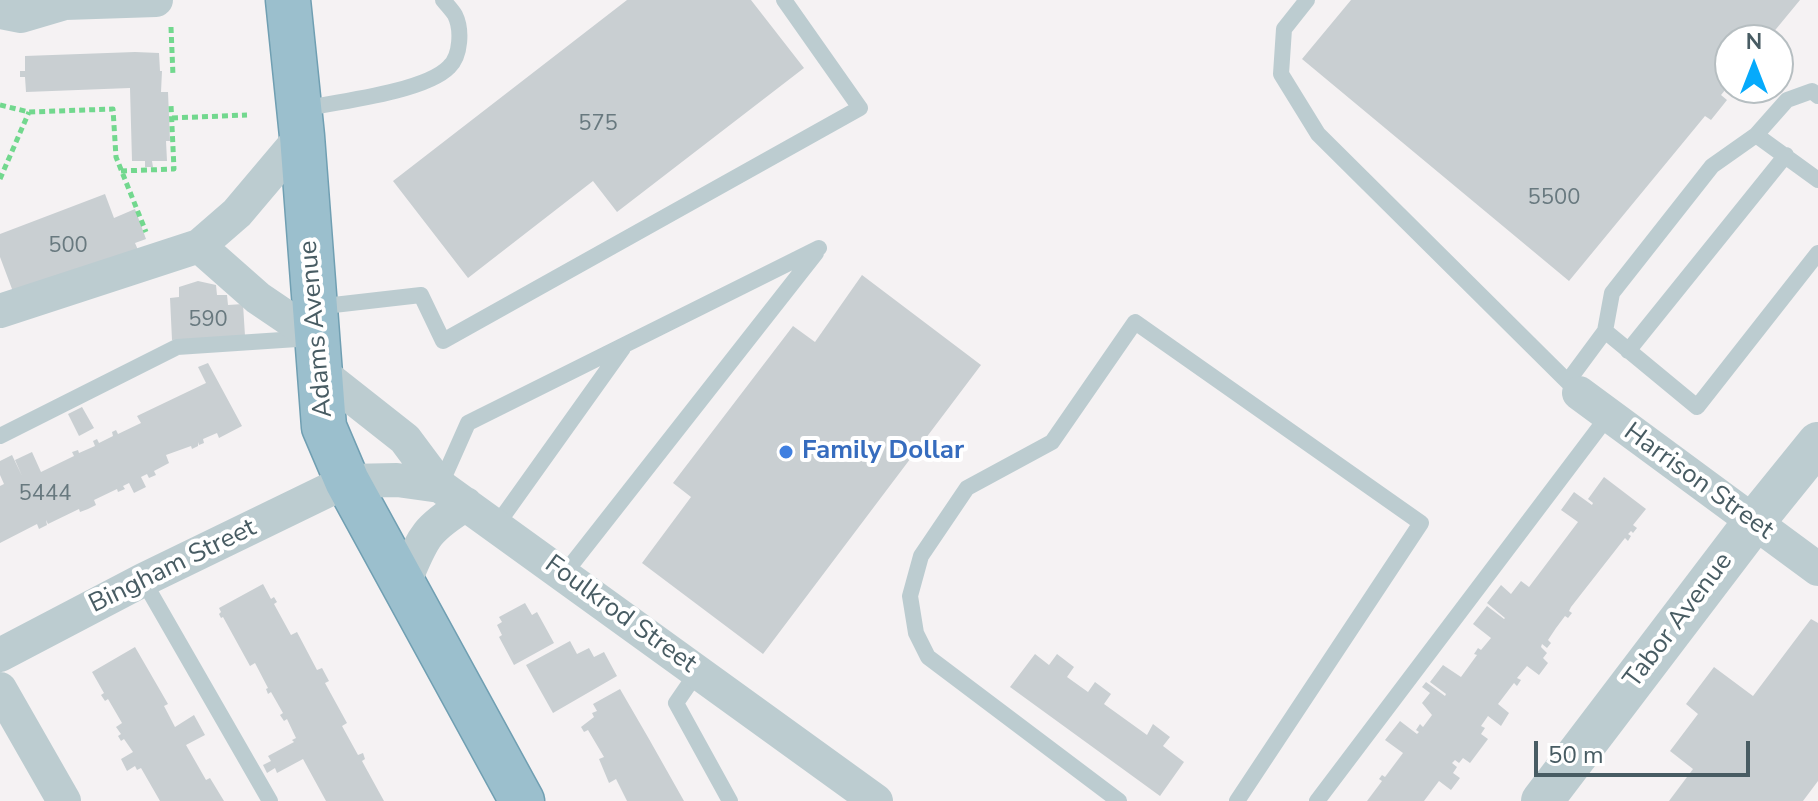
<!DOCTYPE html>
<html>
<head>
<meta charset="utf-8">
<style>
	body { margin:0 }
	#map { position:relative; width:1818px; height:801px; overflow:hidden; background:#f5f2f3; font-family:"Nunito Sans",sans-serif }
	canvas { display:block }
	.north { position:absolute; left:1714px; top:24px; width:80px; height:80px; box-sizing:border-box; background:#fff; border:2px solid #b6bec1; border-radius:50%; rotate:0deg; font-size:22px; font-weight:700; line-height:32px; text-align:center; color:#485c63 }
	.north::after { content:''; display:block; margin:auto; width:28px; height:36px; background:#06aafb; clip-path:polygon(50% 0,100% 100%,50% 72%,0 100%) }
	.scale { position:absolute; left:1534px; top:741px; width:216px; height:36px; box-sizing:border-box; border:4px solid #485c63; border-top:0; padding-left:10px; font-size:24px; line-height:28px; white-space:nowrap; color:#485c63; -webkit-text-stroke:6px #fff; paint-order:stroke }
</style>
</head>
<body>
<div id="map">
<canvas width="1818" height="801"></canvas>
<div class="north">N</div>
<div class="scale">50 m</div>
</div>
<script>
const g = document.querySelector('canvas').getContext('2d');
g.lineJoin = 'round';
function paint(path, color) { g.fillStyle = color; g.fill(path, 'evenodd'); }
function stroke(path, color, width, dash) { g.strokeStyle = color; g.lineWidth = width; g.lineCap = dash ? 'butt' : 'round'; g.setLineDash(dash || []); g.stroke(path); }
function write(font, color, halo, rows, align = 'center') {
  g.font = font + ' "Nunito Sans",sans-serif'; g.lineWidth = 8; g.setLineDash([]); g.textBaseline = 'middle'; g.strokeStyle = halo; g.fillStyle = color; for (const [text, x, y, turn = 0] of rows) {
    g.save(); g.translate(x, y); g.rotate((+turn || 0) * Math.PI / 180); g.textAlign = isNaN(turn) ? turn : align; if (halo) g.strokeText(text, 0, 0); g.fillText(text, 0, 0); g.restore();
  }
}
paint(new Path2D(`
	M627,0H751L804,68L617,212L593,181L468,278L393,181Z
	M1351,0H1800L1767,40H1730V84L1721,95L1727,100L1711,120L1705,116L1569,281L1302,59Z
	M135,52L159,53L160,71H162L161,92H168L170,141H166L167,161H152L153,167H145V161H132L130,88L26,92L25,77H20V71H25V56Z
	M105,194L114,218L135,209L146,239L135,243L138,250L15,297L0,257V234Z
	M862,275L981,365L763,654L642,563L691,497L673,483L793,326L815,342Z
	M198,281L216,285L217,295H227L228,305L243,304L245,336L172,340L170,298L179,297V287Z
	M208,363L242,426L219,438L217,433L203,439L204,443L199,445L198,442V446L192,449L191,446L166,455L169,463L154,471L156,475L149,478L147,474L141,477L146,487L134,493L129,483L123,486L125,489L118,492L117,489L94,500L96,505L88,509L80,512L79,509L48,524L46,520L47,525L39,529L37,524L0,543V486L4,484L0,475V461L12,455L22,476L15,460L32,452L41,472L74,456L72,452L78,450L79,453L95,446L93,441L97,439L99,443L113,436L112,432L116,430L118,434L141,423L137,416L206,383L198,367Z
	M82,407L94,428L79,436L68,414Z
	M1604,477L1646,509L1633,525L1637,528L1633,533L1631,531L1628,534L1631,536L1628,541L1625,538L1571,607L1569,611L1572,613L1568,618L1565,616L1556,628L1548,640L1551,643L1547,648L1542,644L1541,647L1547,653L1543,658L1548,663L1539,675L1527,666L1517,678L1521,680L1517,686L1514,683L1498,704L1509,713L1501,726L1488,716L1481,726L1485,728L1481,734L1488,739L1470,763L1463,758L1459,763L1455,760L1452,763L1457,767L1453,773L1460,778L1451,790L1439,781L1424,801H1367L1382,781L1379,779L1382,775L1385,777L1403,753L1385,740L1400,721L1417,734L1419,732L1416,730L1420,724L1423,727L1432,715L1422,703L1430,693L1422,687L1426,682L1445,696L1446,694L1430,682L1443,665L1461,677L1477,655L1474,654L1478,648L1481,650L1491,638L1473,624L1487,606L1504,619L1505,618L1487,603L1501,585L1511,594L1521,581L1529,587L1578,522L1561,510L1574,492L1592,505L1593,503L1588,499Z
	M263,584L271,599L274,597L277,602L274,604L291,635L297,632L317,670L322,668L329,681L325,683L347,723L342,726L358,755L363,753L365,759L362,761L384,801H326L303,759L277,773L275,768L267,773L263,765L271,761L268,756L294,742L292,740L296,738L287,719L284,721L280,715L283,713L271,692L268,694L266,689L268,688L255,663L250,666L223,617L221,618L219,614L221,612L219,608Z
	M525,603L532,615L537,612L554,643L514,665L499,637L502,635L497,625L502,622L499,617Z
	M1811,619L1818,623V781L1803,801H1669L1693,769L1670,751L1698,714L1686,704L1714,667L1753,696Z
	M570,641L577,654L589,648L594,657L604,652L617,676L553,713L526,665Z
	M135,647L168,704L164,706L175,727L194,715L205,735L186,745L206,780L210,778L224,801H160L141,768L137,770L135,766L127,771L121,759L133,752L124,739L121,741L118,736L121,734L116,727L122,723L108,699L105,701L101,695L104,693L92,672Z
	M1035,654L1049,665L1057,654L1074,667L1067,677L1088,692L1095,682L1111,694L1104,704L1147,735L1153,724L1170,737L1163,746L1184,762L1160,796L1010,687Z
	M620,689L649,739L684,801H627L616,779L609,783L599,759L604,757L588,730L584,732L581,727L594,717L592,713L597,711L593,704Z`), '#c9cfd2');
const trunk = new Path2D(`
	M288,0L302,136L324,427L347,481L522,801`);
stroke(trunk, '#709fb2', 47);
stroke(new Path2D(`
	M171,27L173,76
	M0,105L29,112L113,109L116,157L146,232
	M172,118L247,115
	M121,171L174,169L171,105
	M0,179L29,112`), '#72d88e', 5, [6, 4]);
stroke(new Path2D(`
	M1307,0L1284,29L1281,74L1318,134L1579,393
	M301,109C336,102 425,92 449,67C461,56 462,29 455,15C452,10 447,5 443,0
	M1756,135L1818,180
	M316,307L421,295L443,341L860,108L784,0
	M1605,331L1697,407L1818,253
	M1628,351L1786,155
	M1568,381L1605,331L1612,293L1712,166L1756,135L1787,100L1812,91L1818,96
	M0,436L177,347L312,338
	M440,486L468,423L819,248
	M496,526L623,348
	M564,574L816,253
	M143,580L270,801
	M698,671L676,703L730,801
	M1119,801L928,657L916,633L910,596L921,556L967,488L1052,442L1135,322L1421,523L1237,801
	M1317,801L1608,416`), '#bcccd0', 16);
stroke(new Path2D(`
	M0,12L21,16L65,3L156,0
	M302,136L237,213L199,246L258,298L317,338
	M0,311L199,246
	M320,372L405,439L440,486
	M1579,393L1818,569
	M404,583C423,538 423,531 466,504
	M0,655L143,580L347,481L397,480L440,486L876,801
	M0,689L64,801`), '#bcccd0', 34);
stroke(new Path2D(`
	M1542,801L1754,522L1818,443`), '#bcccd0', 42);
stroke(trunk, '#9bbfcd', 44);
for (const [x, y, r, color] of [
	[786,452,8,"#3f7fe0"]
]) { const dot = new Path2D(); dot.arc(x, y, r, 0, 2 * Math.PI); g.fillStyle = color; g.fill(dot); stroke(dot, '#fff', 3); }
write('22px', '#68797f', null, [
	["575",598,125],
	["5500",1554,199],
	["500",68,247],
	["590",208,321],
	["5444",45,495]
]);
write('26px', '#485c63', '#fff', [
	["Adams Avenue",317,329,-95],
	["Harrison Street",1698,482,36],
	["Bingham Street",173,567,-26],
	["Foulkrod Street",620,615,36],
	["Tabor Avenue",1679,621,-53]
]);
write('bold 26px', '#366cbe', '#fff', [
	["Family Dollar",802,452]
], 'left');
</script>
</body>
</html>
